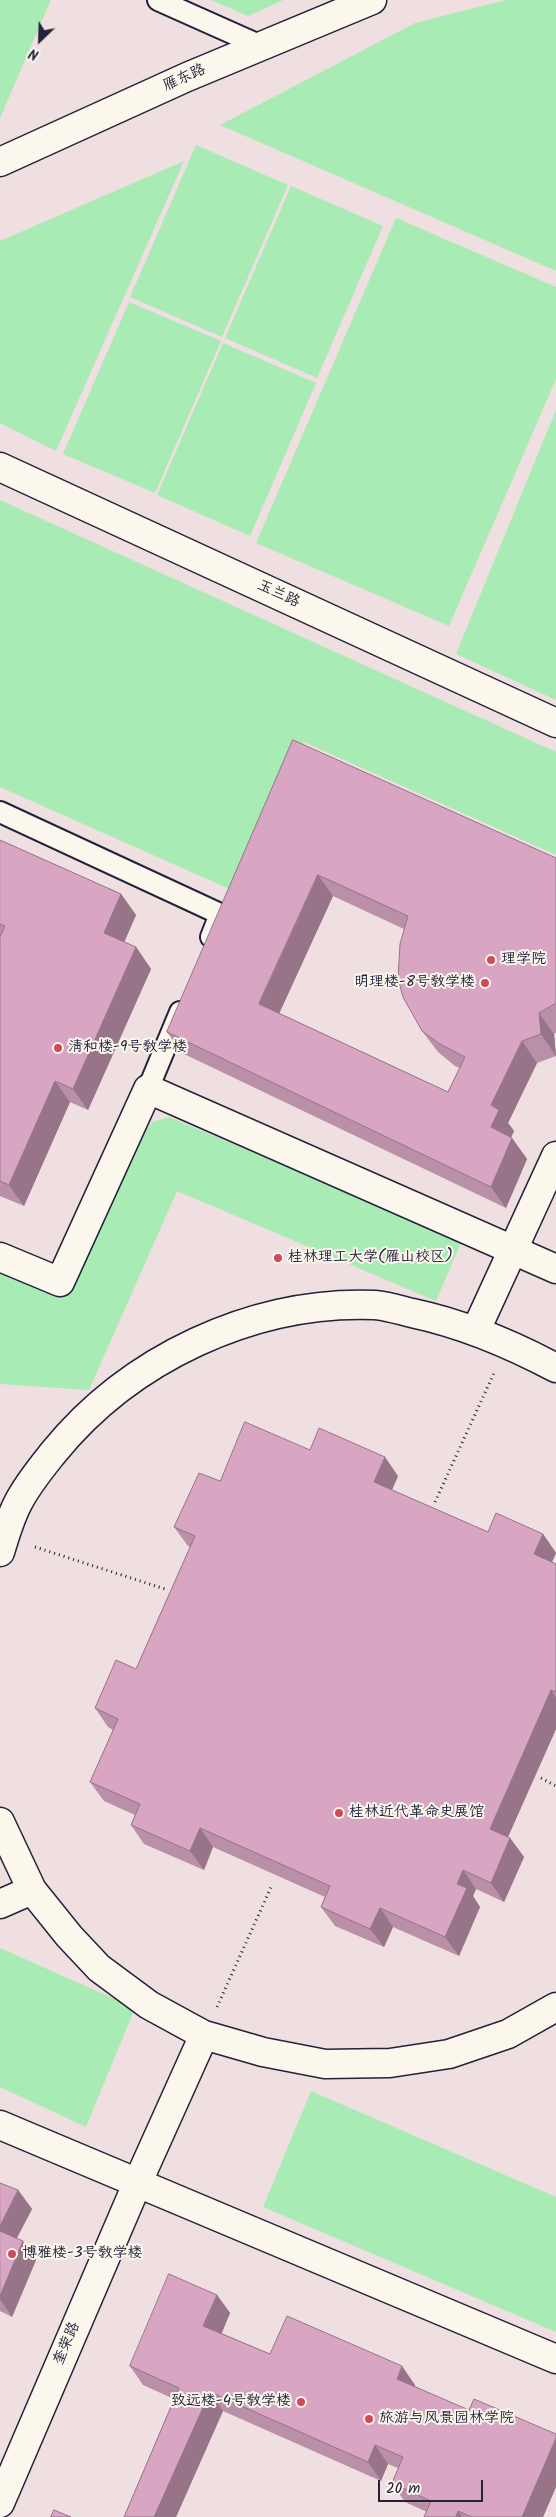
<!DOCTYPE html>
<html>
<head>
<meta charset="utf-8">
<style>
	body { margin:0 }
	#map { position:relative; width:556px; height:2517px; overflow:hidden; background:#fbf7ec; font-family:Kalam,sans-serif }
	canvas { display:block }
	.north { position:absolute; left:15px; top:15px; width:50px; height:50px; -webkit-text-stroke:4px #fbf7ec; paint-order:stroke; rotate:204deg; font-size:14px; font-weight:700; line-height:20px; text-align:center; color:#22223b }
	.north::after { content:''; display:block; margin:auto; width:18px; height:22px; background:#22223b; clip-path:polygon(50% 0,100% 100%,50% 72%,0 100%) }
	.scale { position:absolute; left:378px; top:2480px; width:105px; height:22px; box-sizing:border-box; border:2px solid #22223b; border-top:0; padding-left:6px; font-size:15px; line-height:18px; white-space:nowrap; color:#22223b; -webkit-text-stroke:4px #fbf7ec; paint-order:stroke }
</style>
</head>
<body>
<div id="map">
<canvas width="556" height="2517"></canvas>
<div class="north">N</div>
<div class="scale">20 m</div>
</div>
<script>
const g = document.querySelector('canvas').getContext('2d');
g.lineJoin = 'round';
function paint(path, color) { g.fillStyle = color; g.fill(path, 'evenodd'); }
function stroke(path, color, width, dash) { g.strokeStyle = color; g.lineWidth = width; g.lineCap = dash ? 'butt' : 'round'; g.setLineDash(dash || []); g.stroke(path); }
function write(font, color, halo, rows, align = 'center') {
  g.font = font + ' Kalam,"LXGW WenKai TC",sans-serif'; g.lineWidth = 4; g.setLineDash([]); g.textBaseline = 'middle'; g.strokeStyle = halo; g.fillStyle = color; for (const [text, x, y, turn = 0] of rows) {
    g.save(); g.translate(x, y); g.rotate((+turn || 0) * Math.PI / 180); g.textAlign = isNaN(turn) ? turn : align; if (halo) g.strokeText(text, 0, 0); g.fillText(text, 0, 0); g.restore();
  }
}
paint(new Path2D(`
	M0,0H556V2517H0Z`), '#f0dfe0');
paint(new Path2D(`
	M0,0H51L0,118Z
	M211,0H283L248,16Z
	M506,0H556V271L220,125L415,23Z
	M196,145L288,185L222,337L130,297Z
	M184,161L56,451L0,423V241Z
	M291,186L383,226L317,378L225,338Z
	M396,218L556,287V379L449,626L256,543Z
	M129,302L221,341L155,493L63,454Z
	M223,343L316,383L250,536L157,495Z
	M556,410V700L456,654Z
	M0,500L556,752V855L304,742L236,892L0,787Z
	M169,1117L462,1240L436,1301L177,1191L89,1390L0,1384V1270L65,1294L143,1135L152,1122Z
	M0,1948L135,2008L86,2127L0,2087Z
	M311,2091L556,2197V2332L263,2207Z`), '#a9ebb4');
const service = new Path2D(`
	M158,0L261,46
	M0,812L220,914L211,937
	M148,1089L180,1012`);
const pedestrian = new Path2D(`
	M476,1330L556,1156
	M0,1552C5,1536 10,1518 18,1503C27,1485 41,1468 53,1453C129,1359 253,1300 375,1305C387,1306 400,1310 412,1313C464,1324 509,1343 556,1368
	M0,1822L32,1890L69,1936L99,1968L149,2005L204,2035L263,2052L325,2064L390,2063L449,2054L508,2034L556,2007
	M0,1904L32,1890
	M137,2184L204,2035`);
const minor = new Path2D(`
	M0,162L187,77L372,0
	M0,467L556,723
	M0,1257L60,1282L148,1089L556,1269
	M0,2125L556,2359
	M0,2503L137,2184`);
stroke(service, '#22223b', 24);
stroke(pedestrian, '#22223b', 31);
stroke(minor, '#22223b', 31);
stroke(new Path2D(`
	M435,1502L494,1373
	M35,1547L168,1590
	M541,1778L556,1786
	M217,2007L272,1885`), '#22223b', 3, [1, 4]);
stroke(service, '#fbf7ec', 20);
stroke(pedestrian, '#fbf7ec', 28);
stroke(minor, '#fbf7ec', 28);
paint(new Path2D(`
	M293,740L556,858V1033L554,1034L556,1056L537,1063L508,1123L514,1131L511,1137L527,1159L506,1208L182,1053L167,1032ZM333,896L404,929L422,1031L438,1052L455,1066L460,1068L448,1092L279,1013Z
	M0,840L121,894L136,915L124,942L136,947L151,969L88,1110L70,1102L24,1206L0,1196Z
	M310,1450L398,1476L392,1490L488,1532L543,1534L556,1553L552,1562L556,1564V1729L508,1837L510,1838L524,1857L504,1902L476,1889L473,1896L480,1907L459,1956L393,1927L384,1947L335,1926L321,1907L325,1897L213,1847L204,1870L144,1844L131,1825L135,1815L104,1801L90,1782L113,1730L108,1727L95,1708L136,1669L190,1547L188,1546L174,1527L220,1481Z
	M0,2183L18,2190L32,2209L17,2238L36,2260L12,2317L0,2311Z
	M217,2295L230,2313L221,2333L270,2354L415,2385V2386L556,2487L543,2517H424L427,2512L405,2502L392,2483L398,2468L388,2464L381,2481L223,2411L176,2517H124L174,2399L143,2385L130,2366Z`), '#ba8fa8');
paint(new Path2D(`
	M318,875L333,896L274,1025L259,1004Z
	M121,894L136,915L119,954L104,933Z
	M136,947L151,969L88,1110L73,1089Z
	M539,1013L554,1034L556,1056L541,1034Z
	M522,1041L537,1063L508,1123L514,1131L506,1148L491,1127V1105Z
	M55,1081L70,1102L24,1206L9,1185Z
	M512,1138L527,1159L506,1208L491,1187Z
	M385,1457L398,1476L387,1501L374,1482Z
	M543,1534L556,1553L547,1573L534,1554Z
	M551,1690L556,1697V1729L503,1848L490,1829Z
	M200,1828L213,1847L204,1870L190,1851Z
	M510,1838L524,1857L504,1902L491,1883Z
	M463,1870L476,1889L473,1896L480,1907L459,1956L445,1937L457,1884Z
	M380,1908L393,1927L384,1947L370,1929Z
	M18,2190L32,2209L11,2249L0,2233V2226Z
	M23,2241L36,2260L12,2317L0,2299V2296Z
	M217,2295L230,2313L217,2345L203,2326Z
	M402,2366L415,2385L410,2398L397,2379Z
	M210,2392L223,2411L176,2517H154Z
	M556,2438V2487L543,2517H522Z
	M375,2445L388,2464L381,2481L368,2462Z
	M458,2511L462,2517H456Z`), '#977488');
const building = new Path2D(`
	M293,740L556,858V1003L539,1013L541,1034L522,1041L491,1105L499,1110L491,1127L512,1138L491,1187L167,1032ZM318,875L408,916L400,944L398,979L403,997L422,1031L440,1044L465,1057L448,1092L259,1004Z
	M0,840L121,894L104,933L136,947L73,1089L55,1081L9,1185L0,1181V937L5,926L0,924Z
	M245,1422L310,1450L319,1428L385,1457L374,1482L488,1532L496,1513L543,1534L534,1554L556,1564V1692L551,1690L490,1829L510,1838L491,1883L463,1870L457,1884L467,1888L445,1937L380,1908L370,1929L321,1907L330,1886L200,1828L190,1851L131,1825L140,1804L90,1782L118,1719L95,1708L116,1660L136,1669L195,1536L174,1527L199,1473L220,1481Z
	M0,2183L18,2190L0,2226Z
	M0,2231L23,2241L0,2296Z
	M169,2274L217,2295L203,2326L270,2354L287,2316L402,2366L397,2379L469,2410L474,2399L556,2434V2438L522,2517H472L458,2511L456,2517H424L431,2501L392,2483L403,2457L375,2445L368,2462L210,2392L154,2517H124L179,2388L130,2366Z
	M54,2510L71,2517H51Z`);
paint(building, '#d8a6c3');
stroke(building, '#977488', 1);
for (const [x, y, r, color] of [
	[491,960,5,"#d1495b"],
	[485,983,5,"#d1495b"],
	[58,1048,5,"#d1495b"],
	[278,1258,5,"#d1495b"],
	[339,1813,5,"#d1495b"],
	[12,2254,5,"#d1495b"],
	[301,2402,5,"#d1495b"],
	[369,2419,5,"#d1495b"]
]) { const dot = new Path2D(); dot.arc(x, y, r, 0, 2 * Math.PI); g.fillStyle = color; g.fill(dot); stroke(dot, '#fbf7ec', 2); }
write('15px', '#22223b', '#fbf7ec', [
	["雁东路",185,79,-24],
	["玉兰路",278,595,25],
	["奎荣路",68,2344,-67]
]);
write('15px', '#22223b', '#fbf7ec', [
	["理学院",501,960],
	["明理楼-8号教学楼",475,983,"right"],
	["清和楼-9号教学楼",68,1048],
	["桂林理工大学(雁山校区)",288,1258],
	["桂林近代革命史展馆",349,1813],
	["博雅楼-3号教学楼",22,2254],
	["致远楼-4号教学楼",291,2402,"right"],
	["旅游与风景园林学院",379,2419]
], 'left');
</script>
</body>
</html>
